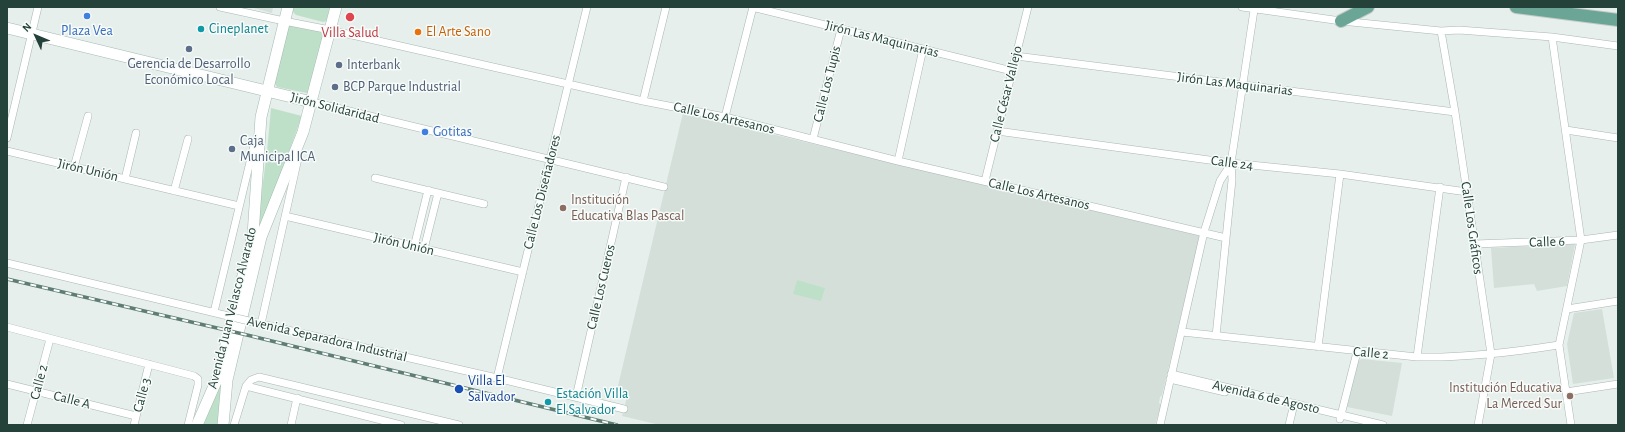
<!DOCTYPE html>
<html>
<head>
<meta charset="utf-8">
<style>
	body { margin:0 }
	#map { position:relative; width:1625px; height:432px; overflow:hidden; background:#e6efeb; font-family:"Alegreya Sans",sans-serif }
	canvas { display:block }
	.frame { position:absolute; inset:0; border:8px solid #24423a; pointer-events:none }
	.north { position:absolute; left:16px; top:16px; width:40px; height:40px; -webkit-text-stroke:3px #f7fbf9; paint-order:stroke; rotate:314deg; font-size:11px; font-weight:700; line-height:16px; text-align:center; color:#24423a }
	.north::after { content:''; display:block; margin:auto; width:14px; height:18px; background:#24423a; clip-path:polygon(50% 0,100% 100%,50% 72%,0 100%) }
</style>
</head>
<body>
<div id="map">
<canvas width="1625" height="432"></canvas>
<div class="frame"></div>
<div class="north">N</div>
</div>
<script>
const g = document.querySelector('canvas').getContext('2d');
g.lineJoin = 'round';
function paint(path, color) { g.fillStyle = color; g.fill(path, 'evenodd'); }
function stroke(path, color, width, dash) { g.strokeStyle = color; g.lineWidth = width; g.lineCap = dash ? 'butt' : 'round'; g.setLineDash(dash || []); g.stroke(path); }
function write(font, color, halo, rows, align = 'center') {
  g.font = font + ' "Alegreya Sans",sans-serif'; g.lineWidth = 3; g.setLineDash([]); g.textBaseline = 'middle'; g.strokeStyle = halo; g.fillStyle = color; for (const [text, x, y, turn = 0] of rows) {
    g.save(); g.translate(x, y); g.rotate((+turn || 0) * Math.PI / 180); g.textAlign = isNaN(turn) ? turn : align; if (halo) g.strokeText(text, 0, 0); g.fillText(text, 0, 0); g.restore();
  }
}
paint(new Path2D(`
	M250,7H273L272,13Z
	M683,113L1200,236L1162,395L1160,397L1159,403L1161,405L1155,425H660L622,416L627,397L616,394Z
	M1575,244L1567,286L1537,291L1534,284L1494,288L1491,248Z
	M1602,309L1614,378L1573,384L1567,344L1574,313Z
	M1362,359L1402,363L1392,416L1347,407L1358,361Z`), '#d4dfda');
paint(new Path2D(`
	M292,7H332L327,21L323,22L296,15L293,12Z
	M290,25L322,31L324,37L311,91L307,93L277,87L274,82L286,29Z
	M271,108L302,116L255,243L267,152Z
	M797,280L825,288L821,301L793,294Z
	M221,384L218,425H202Z`), '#bfe0c8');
const street = new Path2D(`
	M220,7L284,21L330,30L643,101L725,117L898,161L1226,238
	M752,7L1012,71
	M1242,7L1341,21L1441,31L1459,30L1552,37L1618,46
	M1441,31L1455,112L1491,354L1478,425
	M1552,37L1581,240L1559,345L1571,425
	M1016,56L1455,112
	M643,101L666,7
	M312,102L664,187
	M725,117L753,7
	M1566,130L1618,138
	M997,131L1231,163L1340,174L1467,192
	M7,138L38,7
	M813,139L841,29
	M7,151L239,206
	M898,161L923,49
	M74,167L88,116
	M375,178L484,204
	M125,179L136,133
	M985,181L1028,7
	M174,191L188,139
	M285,216L523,272
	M1475,244L1581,240L1618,235
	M414,247L428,190
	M424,249L438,193
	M7,263L224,315
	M1567,309L1618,301
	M214,312L255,141
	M257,323L497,378L624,409
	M261,324L299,154
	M7,327L194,376L198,379V385L188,425
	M1182,332L1417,357C1465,358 1512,352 1559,345
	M1216,336L1232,180L1231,163L1254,10
	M1318,347L1340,174
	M1417,357L1440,187
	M1171,374L1383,425
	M497,378L587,7
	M1170,379L1225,392
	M7,384L136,416
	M246,386L401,425
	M1566,392L1618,384
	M576,397L626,177
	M1340,419L1357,352
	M27,425L50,339
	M134,425L149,364
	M234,425L246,386L251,380L259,377L459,425
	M291,425L297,398
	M1160,425L1204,232L1220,181L1231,164
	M1289,425L1294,404`);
const secondary = new Path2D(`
	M7,28L312,102
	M197,425L218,377L253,235L261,117L288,7
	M223,425L227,380L261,237L303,132L336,7`);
const primary = new Path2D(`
	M1516,7L1618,20
	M1341,21L1368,7`);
stroke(street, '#a8b8b2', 8);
stroke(secondary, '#a4bbb3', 12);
stroke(primary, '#c2cac8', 14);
stroke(street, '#fff', 7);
stroke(secondary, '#fff', 11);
stroke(primary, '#6aa596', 12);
const rail = new Path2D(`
	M7,279L247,335L617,425`);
stroke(rail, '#5f7d75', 3.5);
stroke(rail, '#f7fbf9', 2, [6]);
const streetBridge = new Path2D(`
	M224,315L257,323`);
stroke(streetBridge, '#a8b8b2', 8, []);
stroke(streetBridge, '#fff', 7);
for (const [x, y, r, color] of [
	[87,16,4,"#3f7fe0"],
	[350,17,5,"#e0444e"],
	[201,29,4,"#0f9aa8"],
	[418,32,4,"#e8710a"],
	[189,49,4,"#5c6f8a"],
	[339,65,4,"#5c6f8a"],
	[335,87,4,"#5c6f8a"],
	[425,132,4,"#3f7fe0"],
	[232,149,4,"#5c6f8a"],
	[563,208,4,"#8d6e63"],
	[459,389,5,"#1a4fb4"],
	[1570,396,4,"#8d6e63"],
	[548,402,4,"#0f9aa8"]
]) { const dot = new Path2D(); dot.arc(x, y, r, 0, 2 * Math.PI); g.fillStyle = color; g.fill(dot); stroke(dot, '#f7fbf9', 1.5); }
write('14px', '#0d838f', '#f7fbf9', [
	["Cineplanet",209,29],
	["Estación Villa",556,394],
	["El Salvador",556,410]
], 'left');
write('14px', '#366cbe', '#f7fbf9', [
	["Plaza Vea",87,31],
	["Gotitas",433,132,"left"]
]);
write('14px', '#c56008', '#f7fbf9', [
	["El Arte Sano",426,32]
], 'left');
write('14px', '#be3a42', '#f7fbf9', [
	["Villa Salud",350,33]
]);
write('14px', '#24423a', '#f7fbf9', [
	["Jirón Las Maquinarias",882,39,14],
	["Calle Los Tupis",827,84,-76],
	["Jirón Las Maquinarias",1235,84,7],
	["Calle César Vallejo",1006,94,-76],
	["Jirón Solidaridad",335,108,14],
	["Calle Los Artesanos",724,118,13],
	["Calle 24",1232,163,7],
	["Jirón Unión",88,170,13],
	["Calle Los Diseñadores",542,192,-76],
	["Calle Los Artesanos",1039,194,13],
	["Calle Los Gráficos",1472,228,82],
	["Calle 6",1547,242,-2],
	["Jirón Unión",404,244,13],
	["Calle Los Cueros",601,287,-77],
	["Avenida Juan Velasco Alvarado",232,308,-76],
	["Avenida Separadora Industrial",327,339,13],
	["Calle 2",1371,353,5],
	["Calle 2",39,382,-75],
	["Calle 3",142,395,-75],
	["Avenida 6 de Agosto",1266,397,13],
	["Calle A",72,400,14]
]);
write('14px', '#4e5e75', '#f7fbf9', [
	["Gerencia de Desarrollo",189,64,"center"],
	["Económico Local",189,80,"center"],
	["Interbank",347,65],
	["BCP Parque Industrial",343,87],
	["Caja",240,141],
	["Municipal ICA",240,157]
], 'left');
write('14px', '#785e54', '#f7fbf9', [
	["Institución",571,200],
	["Educativa Blas Pascal",571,216],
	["Institución Educativa",1562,388,"right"],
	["La Merced Sur",1562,404,"right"]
], 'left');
write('14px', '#164399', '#f7fbf9', [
	["Villa El",468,381],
	["Salvador",468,397]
], 'left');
</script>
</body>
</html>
